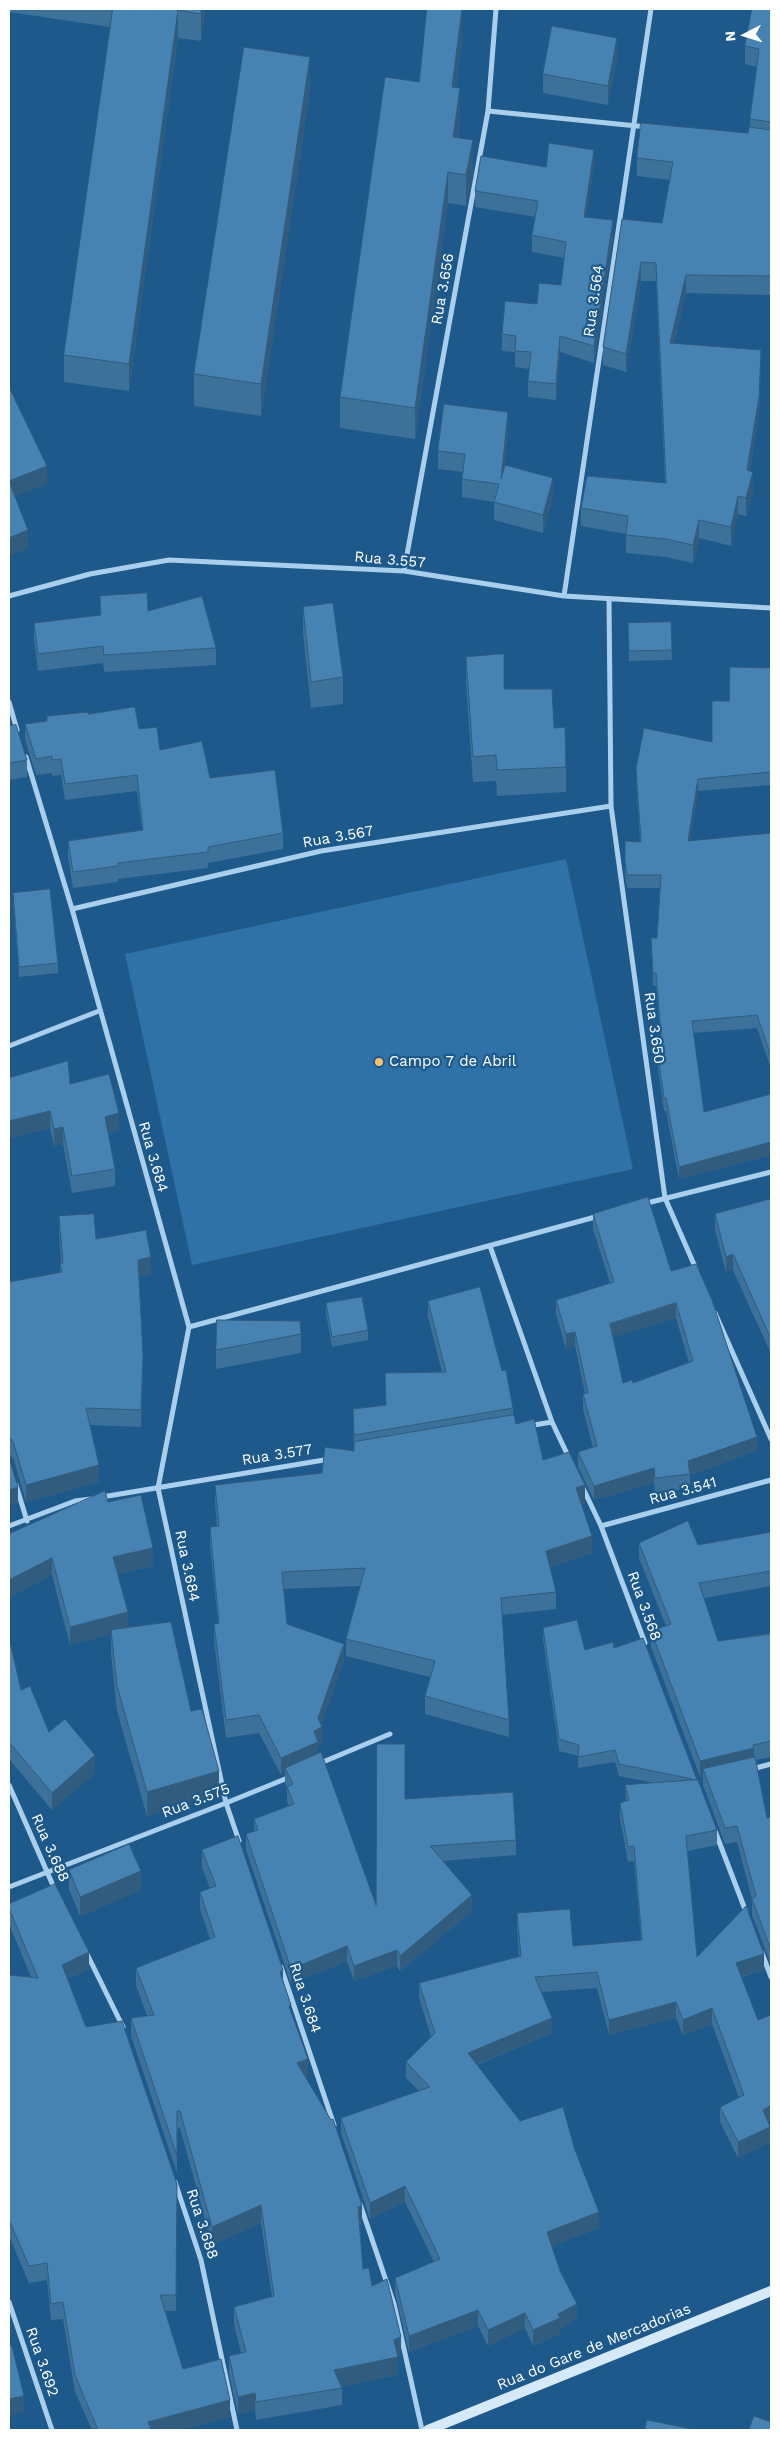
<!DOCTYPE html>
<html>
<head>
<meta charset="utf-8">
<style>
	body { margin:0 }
	#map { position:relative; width:780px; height:2439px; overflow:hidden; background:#1e598b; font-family:"Work Sans",sans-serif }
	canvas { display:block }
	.frame { position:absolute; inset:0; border:10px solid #fff; pointer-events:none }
	.north { position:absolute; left:720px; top:10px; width:50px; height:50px; -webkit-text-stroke:4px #1e598b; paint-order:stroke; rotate:265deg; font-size:14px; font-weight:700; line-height:20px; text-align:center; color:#fff }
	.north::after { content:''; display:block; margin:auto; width:18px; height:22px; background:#fff; clip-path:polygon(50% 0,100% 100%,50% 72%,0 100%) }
</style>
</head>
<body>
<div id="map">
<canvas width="780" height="2439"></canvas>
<div class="frame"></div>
<div class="north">N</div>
</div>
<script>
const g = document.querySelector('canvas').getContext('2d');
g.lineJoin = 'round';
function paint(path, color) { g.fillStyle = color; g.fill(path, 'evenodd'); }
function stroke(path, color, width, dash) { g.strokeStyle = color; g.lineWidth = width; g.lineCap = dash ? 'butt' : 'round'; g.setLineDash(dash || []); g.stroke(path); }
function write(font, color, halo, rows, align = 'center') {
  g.font = font + ' "Work Sans",sans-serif'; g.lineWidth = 4.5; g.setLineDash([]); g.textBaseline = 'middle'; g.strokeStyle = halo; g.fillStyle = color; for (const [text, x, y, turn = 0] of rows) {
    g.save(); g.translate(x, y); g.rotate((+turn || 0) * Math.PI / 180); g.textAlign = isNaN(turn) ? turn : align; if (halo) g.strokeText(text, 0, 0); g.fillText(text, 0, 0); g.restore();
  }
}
paint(new Path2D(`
	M566,859L633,1169L192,1265L125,954Z`), '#2e72a7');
stroke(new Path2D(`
	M488,111L647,127
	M404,571L488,111L496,9
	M9,596L90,574L169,560L404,571L564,596L771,608
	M564,596L651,9
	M609,599L611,806L665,1198L696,1269
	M9,702L17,730
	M26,757L72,909L189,1327L158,1488L226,1803L239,1841
	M72,909L321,851L611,806
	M9,1046L99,1011
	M643,1204L771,1172
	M490,1246L552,1422L569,1458
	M715,1313L771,1439
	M189,1327L599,1216
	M528,1426L552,1422
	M16,1485L27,1521
	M582,1486L601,1526L645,1643
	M102,1497L330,1459
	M9,1526L75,1501L91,1499
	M601,1526L771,1480
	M318,1764L390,1734
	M752,1769L771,1764
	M9,1785L55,1890
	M715,1831L746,1912
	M9,1887L226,1803L290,1777
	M762,1953L771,1977
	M87,1954L123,2027
	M281,1967L334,2125
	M175,2182L201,2260L237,2430
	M360,2204L394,2304L422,2430
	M9,2302L52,2430`), '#aacfec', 5);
stroke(new Path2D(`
	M428,2430L771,2291`), '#d6e9f9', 10);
paint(new Path2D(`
	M9,9H205L201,41L178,38L129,391L64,382V355L110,27L9,12Z
	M771,9V295L686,293L674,344L761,368L759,415L750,471L753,490L746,516L738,514L731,546L699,538L693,563L666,557L626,553V534L581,526V508L665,483L656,281H641L626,372L603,365V347L622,219L662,223L670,180L637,176V158L748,133L750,127V119L757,67L745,64V46Z
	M462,40L456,87L460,119L458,137L473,171L466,206L448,203L415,439L340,428V397L419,82Z
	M617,57L608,105L543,93V74Z
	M310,90L261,416L194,406V374Z
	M594,166L586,217L613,236L594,363L560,352L556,400L528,397V381L530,369L515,367V352L502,351V334L537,304L561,285L564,258L532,252V235L536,217L475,207V191L546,167Z
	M508,430L504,466L553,496L543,533L494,520V502L462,497V479L463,472L438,469V451Z
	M100,596L148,611L216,648V665L104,672L103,663L38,671L34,640V623L100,615Z
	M303,607L343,677V704L311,708L303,634Z
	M671,622L672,660L629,661L628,623Z
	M466,657L554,728L566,767V792L497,796L496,781L473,782L466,683Z
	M771,668V785L698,791L690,841L771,833V1069L757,1028L693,1033L704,1112L771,1094V1155L679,1179L666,1111H664L658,1069V1057L662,1056L656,986H653L651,938H657L660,888H627L625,874V841L640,842L636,780V768L712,742L729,701Z
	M88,714L139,729L160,750L210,778L283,833V849L208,863V868L118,879V882L73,888L68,857V841L142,830L137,791L65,800L61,775L52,776V773L36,775L25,740V724L47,721V716Z
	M9,726L27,760V777L9,780Z
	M13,893L58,963V973L19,977L13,903Z
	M9,1078L70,1084L119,1130L108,1133L115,1169V1186L72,1193L63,1144L54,1146L50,1128L9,1138Z
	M771,1199V1354L733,1270L726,1272L715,1230V1214Z
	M593,1214L671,1271L757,1451L690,1475V1489L655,1492L654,1483L594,1500L578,1467V1452L593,1448L583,1409V1394L585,1393L575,1346L566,1349L556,1314V1300L610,1283L593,1229ZM676,1318L689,1363L633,1383H623L613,1337Z
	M59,1216L151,1274L139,1277L143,1372L141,1427L90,1425L99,1482L26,1502L13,1458L9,1455V1282L60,1272V1264L61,1263L59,1233Z
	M428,1301L502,1371L513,1408V1416L516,1424L543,1460L585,1503L582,1504L592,1553L550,1567L556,1592V1609L502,1615L509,1720V1737L425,1714V1696L430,1677L346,1656V1639L360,1586L283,1589L287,1624L344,1661L321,1725L322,1744L318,1747V1754L376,1905L405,1799L516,1840V1855L443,1861L472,1911L400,1971L397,1966L354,1981L347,1961L291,1984L246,1850V1834L254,1831V1819L289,1806L287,1802V1788L285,1783V1774L281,1775L259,1733L226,1738L214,1641V1624L218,1623L210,1545V1527H217L215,1503V1485L322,1473L354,1451L353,1409L386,1405L385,1373L442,1372L428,1317Z
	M326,1303L368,1330V1340L332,1347L326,1313Z
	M301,1334V1353L216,1369V1350Z
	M108,1502L153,1566L118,1574L128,1628L191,1711L219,1795L147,1816L117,1711L111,1654V1634L70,1645L52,1575L9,1597Z
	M771,1532V1586L704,1598L718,1641L771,1633V1757L756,1760L767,1818L771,1817V1965L752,1915V1899L737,1842L725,1844L703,1785V1776L700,1777L651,1647V1631L666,1626L639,1558V1543L698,1545Z
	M543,1628L585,1650L614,1648L697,1780L717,1830V1845L688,1851L697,1957L764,1970L742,1977L768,2122L770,2142L738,2158L720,2122V2107L739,2098L712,2024L683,2035L676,2018L609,2035L597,1988L542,1992L552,2033L477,2065L520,2121L575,2150L599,2228L552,2246L577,2319L560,2329V2334L533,2346L525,2328L488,2346L478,2326L409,2352L395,2293V2278L434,2262L405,2202L370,2219L341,2133V2118L419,2091L406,2078V2062L431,2037L419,1998V1983L519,1957L517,1929V1913L573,1946L641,1940L634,1861L628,1862L620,1819V1803L626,1801L625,1785L654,1783L619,1776L615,1762L578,1768V1756L559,1751L543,1640Z
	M9,1646L21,1690L49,1732L95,1773L52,1810L9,1759Z
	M202,1850L283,1982L308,2076L305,2077L362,2222L360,2224L363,2269L372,2286L401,2355L397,2356L398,2375L341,2386L342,2388V2405L256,2420L255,2410L238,2414L229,2373V2356L241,2353L234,2325V2307L272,2297L261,2223L212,2245L180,2128L177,2129V2173L131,2036V2018L147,2016L136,1985V1968L210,1939L200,1909V1892L210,1888L202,1867Z
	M69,1870L141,1890L80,1916L69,1889Z
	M9,1904L89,1969L67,1979L86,2027L177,2184L176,2311H165L183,2369L230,2417L178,2430H92L75,2392L63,2319L51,2320L47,2280L29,2283L9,2236V1975L31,1977L9,1924Z`), '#3c719a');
paint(new Path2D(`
	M201,9H205L201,41Z
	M462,9V40L452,118V87Z
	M178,10V38L129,391V364Z
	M617,38V57L608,105V86Z
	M310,57V90L261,416V384Z
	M460,88V119L453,168V137Z
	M473,140V171L466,206V175Z
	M594,150V166L584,233V217Z
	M448,172V203L415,439V408Z
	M613,220V236L594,363V346Z
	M641,262V281L626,372V354Z
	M686,275V293L670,362V343Z
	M560,336V352L556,400V384Z
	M761,350L759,415L747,488V470Z
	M508,412V430L501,497V479Z
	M47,466V484L9,499V481Z
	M753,472V490L746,516V498Z
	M553,478V496L543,533V515Z
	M738,496V514L731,546V527Z
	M699,520V538L693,563V545Z
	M28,530V549L9,556V538Z
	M698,779V791L688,854V841Z
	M50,1111V1128L9,1138V1121Z
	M119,1113V1130L105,1133V1117Z
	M63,1127V1144L54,1146V1129Z
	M771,1142V1155L679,1179V1167Z
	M733,1254V1270L726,1272V1257Z
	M151,1257V1274L138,1277V1260Z
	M676,1303V1318L610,1338V1324Z
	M575,1332V1346L566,1349V1334Z
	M143,1355V1372L141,1427V1410Z
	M757,1437V1451L690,1475L688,1461Z
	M99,1465V1482L26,1502V1485Z
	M654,1468V1483L594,1500V1486Z
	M585,1485V1503L576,1505V1488Z
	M18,1487V1504L9,1506V1490Z
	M592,1536V1553L546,1568V1551Z
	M153,1548V1566L113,1575V1557Z
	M52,1558V1575L9,1597V1580Z
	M128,1612V1629L111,1630V1634L70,1645V1627Z
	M344,1644V1661L320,1728L322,1727V1744L318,1747V1760L285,1768V1774L281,1775V1758L314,1731L318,1718Z
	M754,1748V1764L703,1769V1776L700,1777V1761Z
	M95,1755V1773L52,1810V1793Z
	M219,1771V1795L147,1816V1792Z
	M141,1871V1890L80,1916V1897Z
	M472,1895V1911L400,1971V1956Z
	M347,1946V1961L291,1984V1969Z
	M397,1950V1966L354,1981V1966Z
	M89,1952V1969L62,1981V1965Z
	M764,1954V1970L736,1978V1963Z
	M283,1970V1988L280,1972Z
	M676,2002V2018L609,2035V2020Z
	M712,2008V2024L683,2035V2020Z
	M552,2018V2033L468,2068V2053Z
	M308,2059V2076L297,2080V2063Z
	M771,2105V2121L763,2126V2110Z
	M770,2127V2142L738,2158V2142Z
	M405,2186V2202L370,2219V2203Z
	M261,2205V2223L212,2245V2227Z
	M362,2205V2222L358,2224V2207Z
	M599,2212V2228L547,2248V2232Z
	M577,2304V2319L560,2329V2334L533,2346V2330L558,2314Z
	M478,2310V2326L409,2352V2336Z
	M525,2313V2328L488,2346V2330Z
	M401,2337V2355L394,2357V2340Z
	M398,2357V2375L334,2388V2370Z
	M255,2393V2410L238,2414V2397Z
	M24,2396V2412L9,2416V2399Z
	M230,2400V2417L178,2430H148V2422Z`), '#315c7d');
const building = new Path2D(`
	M113,9H201V14L178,10L129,364L64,355Z
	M427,9H462L452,87L460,88L453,137L473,140L466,175L448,172L415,408L340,397L385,77L419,82Z
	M752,9H771V122L750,119L759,49L745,46Z
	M552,26L617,38L608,86L543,74Z
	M244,47L310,57L261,384L194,374Z
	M641,123L748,133L749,127L771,130V276L686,275L670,343L761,350L759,397L747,470L753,472L746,498L738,496L731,527L699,520L693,545L666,539L626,535L628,516L581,508L587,476L666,483L656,263L641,262L626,354L603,347L622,219L662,223L673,162L637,158Z
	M549,143L594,150L584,217L613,220L594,346L560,336L556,384L528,381L531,352L515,351L516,336L502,334L505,301L537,304L539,283L561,285L566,242L532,235L538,201L475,191L481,156L546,167Z
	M9,387L47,466L9,481L28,530L9,538Z
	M444,404L508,412L501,479L505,465L553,478L543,515L494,502L499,484L462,479L465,454L438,451Z
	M147,593L148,611L202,596L216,648L104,655L103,646L38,654L34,623L101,615L100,596Z
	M333,603L343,677L311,682L303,607Z
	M671,622L672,650L629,651L628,623Z
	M504,654V689H552L554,728L565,727L566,767L497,770L496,755L473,757L466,657Z
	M730,667L771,668V772L698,779L688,841L771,833V1056L757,1015L692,1021L704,1112L771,1094V1142L679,1167L666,1098H664L658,1057L663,1056L656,973H653L651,938H657L661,875H627L625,861V841L641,842L636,768L644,728L712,742V701H729Z
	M135,707L139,729L157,727L160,750L202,741L210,778L275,770L283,833L208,847V852L118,863V866L73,872L68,841L143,830L137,775L65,784L61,759L52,760V756L36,759L25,724L47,721V716L88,712V714Z
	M16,725L27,760L9,763V726Z
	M50,889L58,963L19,967L13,893Z
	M68,1061L70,1084L109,1074L119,1113L105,1117L115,1169L72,1176L63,1127L54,1129L50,1111L9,1121V1078Z
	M648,1197L671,1271L696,1264L712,1300L757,1437L688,1461L690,1474L655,1478L654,1468L594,1486L578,1452L597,1446L583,1394L588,1393L575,1332L566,1334L556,1300L614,1282L593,1214ZM676,1303L693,1361L633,1383L632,1380L623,1383L610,1324Z
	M771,1199V1339L733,1254L726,1257L715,1214Z
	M94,1214L96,1239L146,1230L151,1257L138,1260L143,1355L141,1410L86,1408L99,1465L26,1485L13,1441L9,1438V1282L62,1272L60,1264L63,1263L59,1216Z
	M480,1287L502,1371L506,1370L513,1408L354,1435L353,1409L386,1405L385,1373L446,1372L428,1301Z
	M362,1297L368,1330L332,1337L326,1303Z
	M217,1320L300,1321L301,1334L216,1350Z
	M514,1415L516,1424L534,1419L543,1460L569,1452L585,1485L576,1488L592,1536L546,1551L556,1592L501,1598L509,1720L425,1696L435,1661L346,1639L365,1568L282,1572L287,1624L344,1644L318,1718L322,1727L314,1731L318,1742L281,1758L259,1715L226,1720L214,1624L219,1623L210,1527L219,1526L215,1485L322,1473L325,1447L354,1451V1442Z
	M9,1457L18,1487L9,1490Z
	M105,1491L108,1502L141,1495L153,1548L113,1557L128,1612L70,1627L52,1558L9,1580V1534Z
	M688,1521L698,1545L771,1532V1571L699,1583L718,1641L771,1634V1741L753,1745L754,1748L700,1761L651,1631L671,1624L639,1543Z
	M577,1620L585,1650L613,1642L614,1648L643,1638L697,1780L619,1764L615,1750L578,1757L579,1745L559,1739L543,1628Z
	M171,1622L191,1711L202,1709L219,1771L147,1792L117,1686L111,1630Z
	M9,1646H11L21,1690L30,1686L49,1732L65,1719L95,1755L52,1793L9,1742Z
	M377,1744H405V1799L513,1792L516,1840L430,1846L472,1895L400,1956L397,1950L354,1966L347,1946L291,1969L246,1834L258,1830L254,1819L294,1804L287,1787L293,1784L285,1768L321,1752L376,1905Z
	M755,1757L767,1818L771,1817V1950L752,1899L756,1896L737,1826L725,1828L703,1769Z
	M698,1780L717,1830L686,1836L697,1957L746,1906L764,1954L736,1963L758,2020L771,2015V2105L763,2110L770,2127L738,2142L720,2107L744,2095L712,2008L683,2020L676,2002L609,2020L597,1972L535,1977L552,2018L468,2053L520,2121L563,2107L575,2150L599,2212L547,2232L560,2271L577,2304L558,2314L560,2318L533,2330L525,2313L488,2330L478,2310L409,2336L395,2278L440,2259L405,2186L370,2203L341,2118L430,2087L406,2062L435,2033L419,1983L521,1956L517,1913L570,1909L573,1946L642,1940L634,1846L628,1847L620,1803L629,1800L625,1785Z
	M238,1836L283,1970L280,1972L291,2005L289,2006L308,2059L297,2063L331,2120L333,2119L362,2205L358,2207L363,2269L369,2268L372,2286L387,2279L401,2337L394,2340L398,2357L334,2370L342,2388L256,2402L255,2393L238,2397L229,2356L246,2352L234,2307L274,2296L261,2205L212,2227L180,2111H177V2156L131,2018L154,2015L136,1968L215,1937L200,1892L216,1886L202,1850Z
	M129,1844L141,1871L80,1897L69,1870Z
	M55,1884L89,1952L62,1965L86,2027L122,2021L177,2184L176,2295H160L183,2369L221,2359L230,2400L148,2422L151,2430H98L75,2375L63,2302L51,2304L47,2263L29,2266L9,2220V1975L38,1978L9,1908V1904Z
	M12,2346L24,2396L9,2399V2347Z
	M754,2416L771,2422V2430H749Z
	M647,2420L692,2429V2430H645Z`);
paint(building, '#4683b3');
stroke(building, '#315c7d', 1);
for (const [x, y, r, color] of [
	[379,1062,5,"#fbc168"]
]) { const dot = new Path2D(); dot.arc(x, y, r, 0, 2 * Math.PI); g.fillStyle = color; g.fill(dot); stroke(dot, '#1e598b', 2); }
write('15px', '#fff', '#1e598b', [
	["Rua 3.656",443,289,-80],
	["Rua 3.564",594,301,-82],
	["Rua 3.557",390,560,5],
	["Rua 3.567",338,837,-10],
	["Rua 3.650",654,1028,82],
	["Rua 3.684",153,1157,74],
	["Rua 3.577",277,1455,-9],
	["Rua 3.541",683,1491,-15],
	["Rua 3.684",187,1566,78],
	["Rua 3.568",644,1606,70],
	["Rua 3.575",196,1801,-21],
	["Rua 3.688",50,1848,66],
	["Rua 3.684",305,1998,72],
	["Rua 3.688",202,2224,72],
	["Rua do Gare de Mercadorias",594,2347,-22],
	["Rua 3.692",42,2362,71]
]);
write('15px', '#fff', '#1e598b', [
	["Campo 7 de Abril",389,1062]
], 'left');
</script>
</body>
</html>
